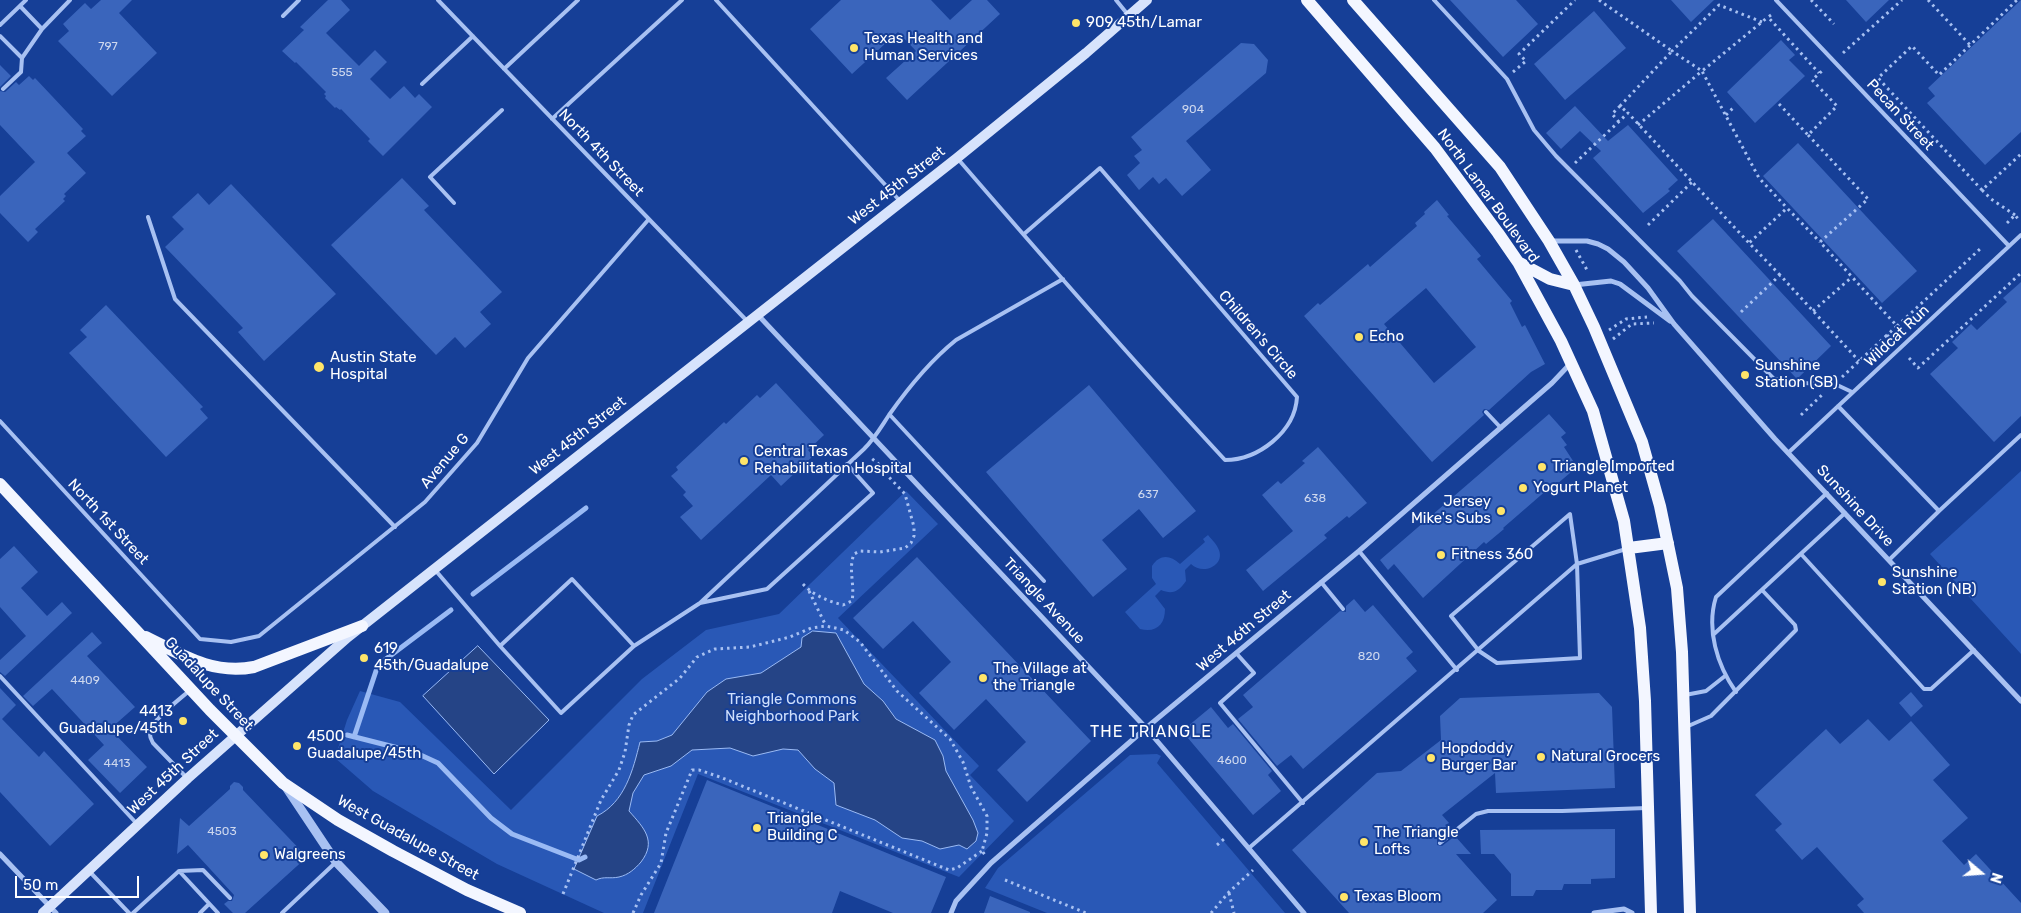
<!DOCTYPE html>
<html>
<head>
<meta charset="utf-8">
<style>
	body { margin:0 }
	#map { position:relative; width:2021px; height:913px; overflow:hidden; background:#163f97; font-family:Rubik,sans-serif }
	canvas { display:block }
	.north { position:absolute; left:1956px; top:848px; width:50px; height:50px; -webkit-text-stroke:4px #163f97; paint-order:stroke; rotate:108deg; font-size:14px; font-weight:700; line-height:20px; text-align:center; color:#fff }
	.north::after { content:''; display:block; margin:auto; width:18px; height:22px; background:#fff; clip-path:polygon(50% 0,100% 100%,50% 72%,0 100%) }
	.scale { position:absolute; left:15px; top:876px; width:124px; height:22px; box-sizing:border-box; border:2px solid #fff; border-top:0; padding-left:6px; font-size:15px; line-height:18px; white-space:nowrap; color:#fff; -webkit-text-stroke:4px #163f97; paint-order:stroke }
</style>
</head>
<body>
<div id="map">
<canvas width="2021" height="913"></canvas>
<div class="north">N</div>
<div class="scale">50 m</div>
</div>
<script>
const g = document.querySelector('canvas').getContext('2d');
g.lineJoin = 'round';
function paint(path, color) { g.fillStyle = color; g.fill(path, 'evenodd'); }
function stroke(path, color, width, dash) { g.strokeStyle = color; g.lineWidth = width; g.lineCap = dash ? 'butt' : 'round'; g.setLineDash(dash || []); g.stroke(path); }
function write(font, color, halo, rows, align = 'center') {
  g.font = font + ' Rubik,sans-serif'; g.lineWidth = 4; g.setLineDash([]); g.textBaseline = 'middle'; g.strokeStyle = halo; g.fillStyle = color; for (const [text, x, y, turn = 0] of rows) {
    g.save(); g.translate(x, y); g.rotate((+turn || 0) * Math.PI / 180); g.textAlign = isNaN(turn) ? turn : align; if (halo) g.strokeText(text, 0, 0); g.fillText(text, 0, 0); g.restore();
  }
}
paint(new Path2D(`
	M2021,471V654L1930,554Z
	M906,491L938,524L838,618L979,766L970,775L1014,821L959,877L698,774L643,913H604L497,864L373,791L335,758L347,720L360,691L400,702L511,810L642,679L706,630L779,614Z
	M1208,535C1211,539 1216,543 1218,548C1227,565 1203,576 1191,564L1185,570L1186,581C1179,591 1173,595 1161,590L1155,596L1165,609C1165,625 1156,633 1140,629L1125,612L1156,584L1152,578V566C1160,554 1170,555 1180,564L1205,542L1203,539Z
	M1157,754L1161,756L1157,763L1285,913H1047L985,888L998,868L1130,755Z`), '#2958b6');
const water = new Path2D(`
	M813,631L836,633L864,684L883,701L896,719L935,740L943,756L946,771L973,820L978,833L976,841L967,849L959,845L940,849L922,841L902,838L875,820L836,805L834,783L815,769L798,750L783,749L753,756L730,748L692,750L671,766L644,775L633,793L629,811C644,828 657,841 641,862C635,869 628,875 619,877C610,879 604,876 596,880L574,869L597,816C625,802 633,770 640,742L657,741L672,735L707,692L726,679L761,673L801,647L802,638Z
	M478,646L549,720L494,774L423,696Z`);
paint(water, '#254486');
stroke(water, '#9abaf4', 1);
stroke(new Path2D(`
	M473,594L586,508
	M347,735L414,752L438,763L491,818L512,834L579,860L585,857
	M354,737L378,665L451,610`), '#9abaf4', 5);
paint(new Path2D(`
	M101,0H132L119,13L157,53L112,96L58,41L69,31L63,24L85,3L91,9Z
	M328,0H341L350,10L326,33L359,66L375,50L387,62L370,79L390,99L404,86L415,98L419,94L432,107L383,156L368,141L370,139L341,109L340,110L336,107L335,108L325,98L326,96L324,94L326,92L296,62L295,63L282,51L304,30L300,27Z
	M841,0H931L950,20L972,0H987L1000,14L907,100L886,78L916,51L898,32L852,74L810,29Z
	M1450,0H1516L1538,24L1503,57Z
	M1671,0H1714L1691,22Z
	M1846,0H1889L1866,22Z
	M2021,0V132L1985,165L1927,103L1935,96L1928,88Z
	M1594,11L1626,48L1565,100L1534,64Z
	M1781,40L1795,55L1789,60L1805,76L1755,123L1727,92Z
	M1241,43L1254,44L1268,60L1266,73L1186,141L1211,170L1182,196L1166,178L1159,184L1153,177L1139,190L1127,175L1140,163L1134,156L1142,150L1131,137Z
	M0,65L11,76L0,87Z
	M29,76L33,80L35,78L83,129L81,131L86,136L67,153L86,173L64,194L66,196L63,199L65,201L35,229L38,232L28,242L0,213V196L35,162L0,125V91L5,92L16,82L19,85Z
	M1575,106L1608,141L1628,125L1678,180L1668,189L1670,191L1643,213L1593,158L1601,151L1580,131L1561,149L1546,133Z
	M1798,143L1917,271L1882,303L1763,176Z
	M402,178L429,206L424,210L502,292L480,312L491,324L465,348L455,337L436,355L331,245Z
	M231,184L336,294L264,361L238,332L243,328L165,247L184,229L172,217L198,193L209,205Z
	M1437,200L1449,215L1447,216L1481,256L1477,259L1512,301L1510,303L1522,327L1525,325L1545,364L1531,372L1489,410L1484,409L1482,412L1484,415L1432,462L1304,316L1318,303L1320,305L1368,264L1370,267L1417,226L1415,223L1425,214L1424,212ZM1426,288L1476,347L1434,383L1384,324Z
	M1713,219L1831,346L1797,379L1677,251Z
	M2021,282V416L1994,442L1930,374L1958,348L1952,342L1971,324L1977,330L2007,302L2003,298Z
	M106,305L203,407L200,409L208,418L166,457L69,353L87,337L80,330Z
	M776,383L824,435L808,450L813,456L781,486L771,475L701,540L680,517L693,506L683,495L686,492L671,476L678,470L676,467L724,422L726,424L757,395L760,398Z
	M1089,385L1196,511L1163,538L1139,509L1102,540L1127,569L1093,597L986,472Z
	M1549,414L1566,433L1561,437L1567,445L1564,447L1577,467L1550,490L1548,489L1503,528L1504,529L1486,544L1484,542L1423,598L1394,564L1388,570L1380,560Z
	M1318,447L1367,503L1349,518L1347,516L1324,535L1327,538L1263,591L1246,570L1293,531L1262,495L1278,481L1281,484L1305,463L1302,461Z
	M14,546L38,572L21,588L47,616L62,602L72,613L5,676L0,672V660L26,636L0,607V559Z
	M917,557L1091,741L1027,802L997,770L1026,742L986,699L954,730L919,693L951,662L913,621L883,649L853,618Z
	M1354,599L1365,612L1373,605L1413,652L1406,658L1417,671L1303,769L1291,755L1277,766L1238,719L1253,707L1243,695L1340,611L1346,612V606Z
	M92,632L102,643L87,656L135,707L110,729L147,767L120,793L88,760L104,745L52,689L33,706L23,696Z
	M0,688L16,705L2,719L39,757L44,751L94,804L50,846L0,792Z
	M1911,692L1923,706L1911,717L1899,703Z
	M1599,693L1612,707L1615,788L1496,793L1495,773L1442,815L1449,823L1445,825L1450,830L1437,840V845L1442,846L1455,836L1471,854H1456L1497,900L1483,913H1349L1292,850L1377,773L1401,771L1441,740L1440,716L1460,698Z
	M1211,707L1228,728L1233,724L1272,771L1268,775L1281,791L1253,815L1182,731Z
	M1868,719L1889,741L1911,721L1950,765L1933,780L1968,818L1942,841L1964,865L1976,854L2021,903V913H1864L1857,905L1864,899L1817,847L1802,860L1775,830L1782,824L1755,795L1826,729L1840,744Z
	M707,780L946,877L931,913H893L840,891L832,913H654Z
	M234,782L239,783L243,787V790L307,857L245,913H233L224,904L228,901H232L234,895L188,845L177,854L180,818L189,826L230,789V786Z
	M1615,829V878L1591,879V884H1564L1562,890H1536L1533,896H1511V874L1494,854H1481L1480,830Z
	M990,896L1030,912V913H984Z`), '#3a65bc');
stroke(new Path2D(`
	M1599,0L1672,51L1620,106
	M1811,0L1834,24
	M1928,0L1970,45
	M1771,15L1768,17L1819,73
	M1762,22L1719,5L1672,51L1702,71L1768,17
	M1843,53L1902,0
	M1513,72L1526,61L1519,54L1575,0
	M1779,104L1808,135L1837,106L1812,80L1822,71
	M1726,115L1735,106
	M1619,122L1612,114L1620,106L1628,113
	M1638,125L1702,71L1759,178L1787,208
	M1808,135L1868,199L1820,242L1897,326L1887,335L1892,340
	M1575,163L1628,113L1749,243
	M1982,190L1878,78L1912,46L1939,75L2017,0
	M2015,215L1991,199L1982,190L2021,154
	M2007,223L2015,215L2019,220
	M1648,225L1692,182
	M1576,250L1587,270
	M1780,275L1749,243L1787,208L1820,242
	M1813,311L1852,277
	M1741,312L1780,275L1859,361
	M1897,326L1980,249
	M1609,330L1626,319L1647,317
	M1613,339L1632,324L1654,323
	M1909,358L1918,368L2021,273
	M1842,377L1887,335
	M1801,415L1824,393
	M803,584C814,596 828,601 843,605L852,601C855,585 848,569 854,554L860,551L880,552L905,548L911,543L914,536V527L905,494L887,475L885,469L871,458
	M809,591L826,626
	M1217,845L1224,839
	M1005,880L1086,913
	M1229,893L1234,913
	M563,894L601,800L619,770L625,752L629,725L633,715L680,678L697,657L708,652L715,649L750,647L790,637L811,628L826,626L844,630L860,642L897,691L950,739L963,762L971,787L987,816V833L982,851L985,855
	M633,913L641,895L661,863L666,833L692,770H699L720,777L949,870L957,868L982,851
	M1211,913L1229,892L1253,870`), '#a8c1f2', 3, [2.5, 4]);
stroke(new Path2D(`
	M438,0L748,322
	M716,0L900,201
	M1116,0L1129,16
	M1434,0L1507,79L1534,130L1556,156L1680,281L1692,296L1774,379L1800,383L1835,384L1852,392
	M1776,0L2009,246
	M20,6L42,29
	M283,16L299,0
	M0,25L26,0
	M0,36L22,58
	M504,69L578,0
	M422,84L473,36
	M3,89L21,72L22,58L42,29L70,0
	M552,119L682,0
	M958,159C1046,261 1134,362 1225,460C1258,460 1295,432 1297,397L1100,168L1024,234
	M454,203L430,177L502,110
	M148,217L175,299L395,527
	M1838,406L1939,511L2021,435
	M1486,412L1501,428
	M890,415L1044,581
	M0,421L200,639L231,642L259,636L425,502L477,443L528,358L649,219
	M1788,453L2021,235
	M1570,514L1577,564L1580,658L1497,663L1479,651L1451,616Z
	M1359,551L1457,670
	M1801,554L1924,689H1931L1974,650
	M1889,560L1939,511
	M436,571L500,646
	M1321,582L1343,609
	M700,603L767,589L873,493L847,464
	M1714,634L1845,513
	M634,646L572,579L500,646L561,713L634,646L700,603L864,449C875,438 881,427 889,415C908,388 930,361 956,340L1063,279
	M1237,654L1254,673L1220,703L1303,803
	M0,676L138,825
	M1736,692C1717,665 1706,629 1716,597L1827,493
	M1685,695L1706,691L1725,676
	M1686,727L1711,716L1796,630L1795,625L1762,590
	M186,777L153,743C151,739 149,736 150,731C152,720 180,699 189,691
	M1440,843L1476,814L1488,811H1562L1647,808
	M1249,848L1577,564L1626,549
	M89,871L129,913
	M179,871L203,870L230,898
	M133,913L179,871L218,913
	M200,913L209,904
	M282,913L335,863`), '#a8c1f2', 4);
stroke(new Path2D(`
	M1549,241H1587L1598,244L1608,249L1624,262L1648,288L1674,324L1775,439L2021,701
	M1574,285L1611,281L1620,284L1670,321
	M758,315L1146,728L1304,913
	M0,854L56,913
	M951,913L956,901L991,863L1146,728L1359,551L1552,383L1570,364
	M1594,913L1624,909L1632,913`), '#a8c1f2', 5);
stroke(new Path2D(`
	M286,787L336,862L385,913`), '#a8c1f2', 9);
stroke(new Path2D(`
	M43,913L188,778L348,637L957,158L1086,53L1147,0`), '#d7e3fc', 10);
stroke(new Path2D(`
	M1307,0L1435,148L1498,233L1518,262L1561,341L1593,411L1624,521L1640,628L1645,701L1651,913
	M1353,0L1500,167L1549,241L1574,285L1594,327L1642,442L1660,506L1677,588L1682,652L1690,913
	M1518,262L1550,279L1574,285
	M0,484L210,710L283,783L338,820L393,851L467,890L520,913
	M1629,548L1668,543
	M146,637C182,655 213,675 254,667L362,626`), '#f3f6ff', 12);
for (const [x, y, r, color] of [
	[1076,23,5,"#ffe569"],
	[854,48,5,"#ffe569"],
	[1359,337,5,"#ffe569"],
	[319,367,6,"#ffe569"],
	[1745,375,5,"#ffe569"],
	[744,461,5,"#ffe569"],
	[1542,467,5,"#ffe569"],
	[1523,488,5,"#ffe569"],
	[1501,511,5,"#ffe569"],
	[1441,555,5,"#ffe569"],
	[1882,582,5,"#ffe569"],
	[364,658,5,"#ffe569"],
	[983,678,5,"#ffe569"],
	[183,721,5,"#ffe569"],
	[297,746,5,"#ffe569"],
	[1541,757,5,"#ffe569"],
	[1431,758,5,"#ffe569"],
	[757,828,5,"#ffe569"],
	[1364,842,5,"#ffe569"],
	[264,855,5,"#ffe569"],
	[1344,897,5,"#ffe569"]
]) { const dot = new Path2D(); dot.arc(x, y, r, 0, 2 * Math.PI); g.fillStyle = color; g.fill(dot); stroke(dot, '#163f97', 2); }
write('12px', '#ced8ee', null, [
	["797",108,47],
	["555",342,73],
	["904",1193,110],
	["637",1148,495],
	["638",1315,499],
	["820",1369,657],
	["4409",85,681],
	["4600",1232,761],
	["4413",117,764],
	["4503",222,832]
]);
write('15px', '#fff', '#163f97', [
	["909 45th/Lamar",1086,23],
	["Texas Health and",864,39],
	["Human Services",864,56],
	["Echo",1369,337],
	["Austin State",330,358],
	["Hospital",330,375],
	["Sunshine",1755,366],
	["Station (SB)",1755,383],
	["Central Texas",754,452],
	["Rehabilitation Hospital",754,469],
	["Triangle Imported",1552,467],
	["Yogurt Planet",1533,488],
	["Jersey",1491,502,"right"],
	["Mike's Subs",1491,519,"right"],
	["Fitness 360",1451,555],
	["Sunshine",1892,573],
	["Station (NB)",1892,590],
	["619",374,649],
	["45th/Guadalupe",374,666],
	["The Village at",993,669],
	["the Triangle",993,686],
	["4413",173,712,"right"],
	["Guadalupe/45th",173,729,"right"],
	["4500",307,737],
	["Guadalupe/45th",307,754],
	["Hopdoddy",1441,749],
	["Burger Bar",1441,766],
	["Natural Grocers",1551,757],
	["Triangle",767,819],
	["Building C",767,836],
	["The Triangle",1374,833],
	["Lofts",1374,850],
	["Walgreens",274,855],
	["Texas Bloom",1354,897]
], 'left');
write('15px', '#fff', '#163f97', [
	["Pecan Street",1900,115,47],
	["North 4th Street",601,153,46],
	["West 45th Street",897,186,-38],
	["North Lamar Boulevard",1488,196,54],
	["Children's Circle",1258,335,49],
	["Wildcat Run",1897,336,-43],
	["West 45th Street",578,436,-38],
	["Avenue G",445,461,-50],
	["Sunshine Drive",1855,506,47],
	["North 1st Street",108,522,47],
	["Triangle Avenue",1044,601,47],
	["West 46th Street",1244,631,-40],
	["Guadalupe Street",209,684,47],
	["West 45th Street",173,772,-43],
	["West Guadalupe Street",408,838,29]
]);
write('15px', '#cfdffc', '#163f97', [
	["Triangle Commons",792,700],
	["Neighborhood Park",792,717]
]);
g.letterSpacing = '1px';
write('16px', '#fff', '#163f97', [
	["THE TRIANGLE",1151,732]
]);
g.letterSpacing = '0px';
</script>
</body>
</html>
